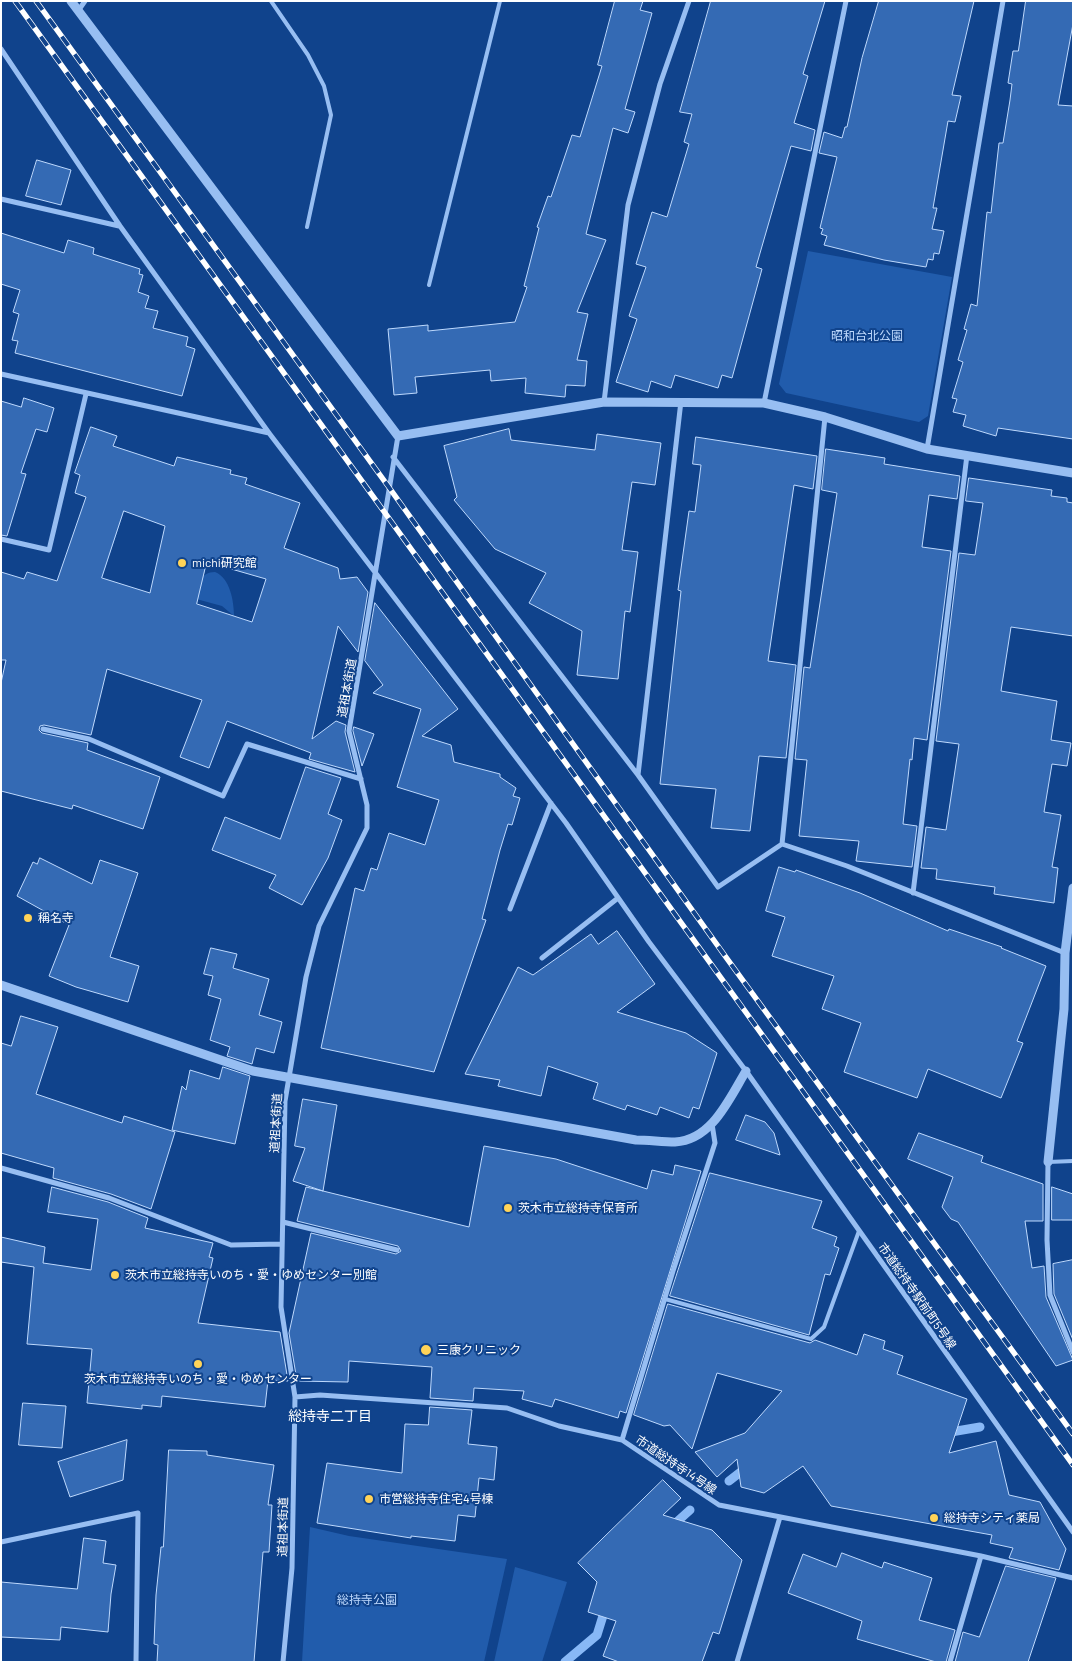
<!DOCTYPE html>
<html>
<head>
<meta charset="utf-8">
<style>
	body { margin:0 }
	#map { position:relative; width:1074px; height:1663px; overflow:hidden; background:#10438c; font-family:Barlow,sans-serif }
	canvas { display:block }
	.frame { position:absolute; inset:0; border:2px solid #fff; pointer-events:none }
</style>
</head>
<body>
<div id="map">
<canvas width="1074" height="1663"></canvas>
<div class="frame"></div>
</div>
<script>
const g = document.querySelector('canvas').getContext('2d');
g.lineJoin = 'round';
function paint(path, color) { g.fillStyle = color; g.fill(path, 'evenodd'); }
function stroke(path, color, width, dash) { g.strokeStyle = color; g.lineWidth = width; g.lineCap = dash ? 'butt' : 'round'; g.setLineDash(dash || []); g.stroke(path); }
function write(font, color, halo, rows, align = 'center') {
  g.font = font + ' Barlow,"Noto Sans JP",sans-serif'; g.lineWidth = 4; g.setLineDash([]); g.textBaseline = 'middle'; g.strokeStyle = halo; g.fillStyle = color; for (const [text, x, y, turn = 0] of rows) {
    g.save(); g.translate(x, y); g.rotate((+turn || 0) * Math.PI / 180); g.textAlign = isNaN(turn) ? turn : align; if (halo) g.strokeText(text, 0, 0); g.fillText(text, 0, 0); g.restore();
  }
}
paint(new Path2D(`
	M808,251L952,277L928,416L919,422L786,393L779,384Z
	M215,572C230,578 234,601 234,616L222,606L189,597C196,586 201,572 215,572Z
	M310,1527L349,1536L507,1559L484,1662H302Z
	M515,1567L567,1582L542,1662H494Z`), '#215cac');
stroke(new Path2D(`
	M945,1433L980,1427
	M729,1481L747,1467
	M670,1528L690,1510
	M565,1662L597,1635L606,1606`), '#88b8f6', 9);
const building = new Path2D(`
	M615,1H643L640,10L652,13L625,109L635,112L628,133L613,128L586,234L606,240L577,312L588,314L577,360L587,361L585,386L566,385L565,397L525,393L526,378L491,381L490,370L415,377L417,393L394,395L388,329L428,325V331L515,322L527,287L524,286L539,228L537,227L548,196L551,197L572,135L580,137L602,66L598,65Z
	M711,1H825L803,74L808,76L794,123L815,130L811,151L791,146L756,267L762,269L732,378L722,375L718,388L675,375L671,388L651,381L648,392L616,382L637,319L629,316L646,267L636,264L652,212L667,217L689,144L684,142L692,114L680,112Z
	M879,1H974L952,95L961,96L955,122L948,121L933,208H937L932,229L944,231L939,254L934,253L933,260L928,259L926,267L884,260L824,245L827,236L821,234L823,229L820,228L837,157L819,153L824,132L842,138L845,127H847L862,58Z
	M1026,1H1073V24L1058,105L1073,106V439L998,428L996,436L963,426L966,415L953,412L957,399L952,398L963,362L958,360L967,330L964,329L971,304L977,306L987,212L991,213L999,143H1003L1010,100L1012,84L1008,83L1013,51H1018Z
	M37,160L71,170L61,205L26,196Z
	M1,233L64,253L68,240L94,248L93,254L140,269L139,274L143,275L138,292L149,296L145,308L158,311L153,328L188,337L186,346L195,349L182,396L15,353L18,341L12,340L19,314L13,312L20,290L1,284Z
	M24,398L54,408L47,432L36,429L21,473L26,474L7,536L1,535V401L21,407Z
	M91,427L117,436L113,446L174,466L177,457L231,470L230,474L247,478L245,484L300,503L284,548L338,568L340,579L357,577L368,592L358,652L338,626L312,739L336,721L346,725L345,732L355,772L309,759L311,753L227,721L209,768L180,757L202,700L107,669L91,735L44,725L40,726L39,730L42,733L88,743L87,750L160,777L143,829L73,805L72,809L1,791V683L6,660H1V572L24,579L27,572L57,581L86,497L75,493L80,475L75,473ZM124,511L165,526L150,593L102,578ZM207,562L266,579L252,622L197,604Z
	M509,429L511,440L595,450L597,434L661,443L655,485L632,482L622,550L638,552L630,612L625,611L618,679L577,675L582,631L529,603L546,573L495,549L454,500L457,497L444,446Z
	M696,437L817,456L813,489L794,485L768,661L796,665L786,758L759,756L750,831L711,828L716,789L660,784L681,591L678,590L689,511L695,512L701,465L693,464Z
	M826,449L885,458L884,464L960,476L957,499L929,495L922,547L951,551L927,740L914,738L912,760L910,759L903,824L917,826L912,867L856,861L859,841L799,836L807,760L795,759L804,667L810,668L837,493L822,490Z
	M969,478L1052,490L1051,496L1067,498V502L1073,503V636L1011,627L1001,691L1057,701L1051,740L1071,743L1067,766L1052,764L1044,812L1061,815L1052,867L1058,868L1054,903L994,894L995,887L936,879L937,869L921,868L926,827L946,830L959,744L936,741L959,553L975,555L983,503L966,501Z
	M375,603L458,709L422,736L451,745L454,762L500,774V777L516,788L513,796L520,798L512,825L508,824L500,850L482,919L486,920L434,1072L321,1048L355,888L364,891L371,868L377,870L389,833L425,845L439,800L397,787L421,709L373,693L383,685L365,661Z
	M354,727L374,734L362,766L353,731Z
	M306,767L341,778L328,814L342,820L328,858L302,905L269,888L276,875L212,850L225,817L280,839Z
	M40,858L92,884L100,860L138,873L110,957L139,966L128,1002L76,987L49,976L69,925L17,896L33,862L37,864Z
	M779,867L795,872L796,870L860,893L948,931L949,929L1002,947L1001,948L1046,966L1017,1041L1023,1043L1001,1098L928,1069L917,1098L844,1072L861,1023L822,1009L834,976L772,956L785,917L766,911Z
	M617,931L655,984L617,1012L686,1033L717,1053L699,1109L693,1107L689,1118L660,1107L657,1115L627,1105L625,1110L593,1099L598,1083L548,1066L541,1096L498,1086L500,1080L465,1074L518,967L533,975L591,934L598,944Z
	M211,948L237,954L233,968L269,979L259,1015L282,1022L274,1053L256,1048L252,1064L227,1056L230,1047L210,1040L221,999L208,995L213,976L204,974Z
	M21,1016L58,1027L36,1094L122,1123L124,1116L175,1132L151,1209L111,1194L53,1178L54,1168L1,1153V1043L11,1046Z
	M223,1067L250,1076L235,1144L172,1130L182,1086L186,1090L190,1070L219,1079Z
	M303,1099L337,1105L323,1191L469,1227L484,1146L556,1159L647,1189L652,1170L673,1175L675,1165L701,1171L626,1413L620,1411L618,1418L555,1399L552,1407L522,1399L524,1391L474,1388L473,1401L430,1398L432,1367L349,1361L348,1382L297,1381L289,1333L311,1233L396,1254L401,1251L398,1246L297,1221L306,1187L323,1191L293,1181L305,1148L295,1146Z
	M746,1115L765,1122L774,1133L780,1155L736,1140Z
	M919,1133L983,1156L981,1162L1043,1184V1221H1025L1032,1268L1044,1266L1046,1297L1073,1360L1056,1366L958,1222L951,1219L942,1207L953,1177L908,1159Z
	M710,1173L822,1201L812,1228L837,1237L834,1246L839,1248L830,1275L825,1274L809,1335L670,1296Z
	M52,1187L108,1202L148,1218L145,1228L213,1243L209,1257L213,1258L198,1323L280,1332L288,1381L268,1380L265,1407L162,1396L161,1407L142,1405V1409L87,1403L92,1349L27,1344L34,1267L1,1262V1237L45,1247L43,1263L91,1270L98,1219L48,1212Z
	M1052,1187L1073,1194V1220H1052Z
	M1073,1260V1340L1054,1294L1053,1264Z
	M668,1304L810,1343L815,1340L857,1355L864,1334L885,1341L883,1349L903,1356L897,1374L967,1399L949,1453L996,1441L1009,1495L1040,1502L1066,1549L1059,1570L1009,1558L1013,1548L990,1543L992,1535L831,1506L803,1466L764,1493L741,1487L737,1459L717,1477L695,1452L745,1433L782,1391L717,1373L692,1449L670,1425L664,1426L634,1415Z
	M23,1403L66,1406L62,1448L19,1445Z
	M430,1407L472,1410L468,1444L497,1447L494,1480L479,1478L475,1517L458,1515L455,1541L411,1536V1538L317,1523L327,1463L402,1473L405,1424L428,1425Z
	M127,1440L123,1480L70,1497L58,1462Z
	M169,1450L207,1451V1455L274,1465L268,1505H272L269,1552H263L254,1662H157L158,1645L154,1644L156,1595L161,1547H163Z
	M663,1480L681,1498L663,1515L712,1530L742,1560L719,1634L713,1632L702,1662H619L603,1656L616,1621L588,1612L597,1582L578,1563Z
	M84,1538L106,1541L103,1563L116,1565L111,1594L108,1632L61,1627L60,1640L1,1637V1582L77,1589Z
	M842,1553L882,1568L884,1562L932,1578L919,1620L955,1630L946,1662H936L857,1639L862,1621L788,1593L803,1554L836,1567Z
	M1006,1566L1056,1578L1028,1662H955L963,1632L979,1637Z`);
paint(building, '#346ab4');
stroke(building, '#bed9fd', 1);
stroke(new Path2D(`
	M271,1L308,55L324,86L331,115L307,227
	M429,285L500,1
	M1048,1162L1073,1161
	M665,1299L811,1339L824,1327L859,1231`), '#97bef2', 4);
stroke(new Path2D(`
	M78,11L85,1
	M1,49L120,226L269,433L566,823L649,942L746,1071L1073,1532
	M1,199L119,226
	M1,374L269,433
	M604,402L628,205L660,84L689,1
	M764,403L846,1
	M825,417L782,844L847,866L1065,953
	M927,449L1003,1
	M393,457L638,775L718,887L782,844
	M1,539L49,550L86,394
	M43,729L89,739L223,796L247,744L361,779
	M638,775L681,401
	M913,893L967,455
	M510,909L551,803
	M542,958L618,898
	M1048,1162L1047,1240L1050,1295L1073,1352
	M1,1168L109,1198L231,1245L282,1244
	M283,1222L397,1250
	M295,1397L320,1395L507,1408L559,1426L622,1440L719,1505L981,1556L1073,1578
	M622,1440L673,1271L715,1143L712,1124
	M1,1542L138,1513L136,1662
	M283,1662L292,1568L295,1397L281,1307L285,1101L306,977L319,926L367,828V805L349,731L398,436
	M737,1662L780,1517
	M950,1662L981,1556`), '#97bef2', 5);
stroke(new Path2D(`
	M71,1L398,436L604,402L764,403L825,417L927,449L1073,473
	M1,985L253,1071L636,1140C649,1140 662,1142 675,1142C712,1140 729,1099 746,1071
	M1048,1162L1064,1009L1065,953L1073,888`), '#97bef2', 9);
const rail = new Path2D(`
	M15,1L1073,1465
	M36,1L388,486L728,960L1073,1434`);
stroke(rail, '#fff', 5.5);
stroke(rail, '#10438c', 4, [11]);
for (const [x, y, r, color] of [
	[182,563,5,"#ffd358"],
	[28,918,5,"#ffd358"],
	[508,1208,5,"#ffd358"],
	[115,1275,5,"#ffd358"],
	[426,1350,6,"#ffd358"],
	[198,1364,5,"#ffd358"],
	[369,1499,5,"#ffd358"],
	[934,1518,5,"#ffd358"]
]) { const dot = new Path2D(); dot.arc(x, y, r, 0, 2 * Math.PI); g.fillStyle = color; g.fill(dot); stroke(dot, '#10438c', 2); }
write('12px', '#bed9fd', '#10438c', [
	["昭和台北公園",867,336],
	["総持寺公園",367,1600]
]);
write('12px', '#fff', '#10438c', [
	["michi研究館",192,563],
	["稱名寺",38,918],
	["茨木市立総持寺保育所",518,1208],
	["茨木市立総持寺いのち・愛・ゆめセンター別館",125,1275],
	["三康クリニック",437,1350],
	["茨木市立総持寺いのち・愛・ゆめセンター",198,1379,"center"],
	["市営総持寺住宅4号棟",379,1499],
	["総持寺シティ薬局",944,1518]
], 'left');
write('12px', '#fff', '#10438c', [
	["道祖本街道",347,688,-80],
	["道祖本街道",276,1123,-87],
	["市道総持寺駅前町5号線",917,1296,55],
	["市道総持寺14号線",676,1465,34],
	["道祖本街道",283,1527,-89]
]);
write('14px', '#fff', '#10438c', [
	["総持寺二丁目",330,1416]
]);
</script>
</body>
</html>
